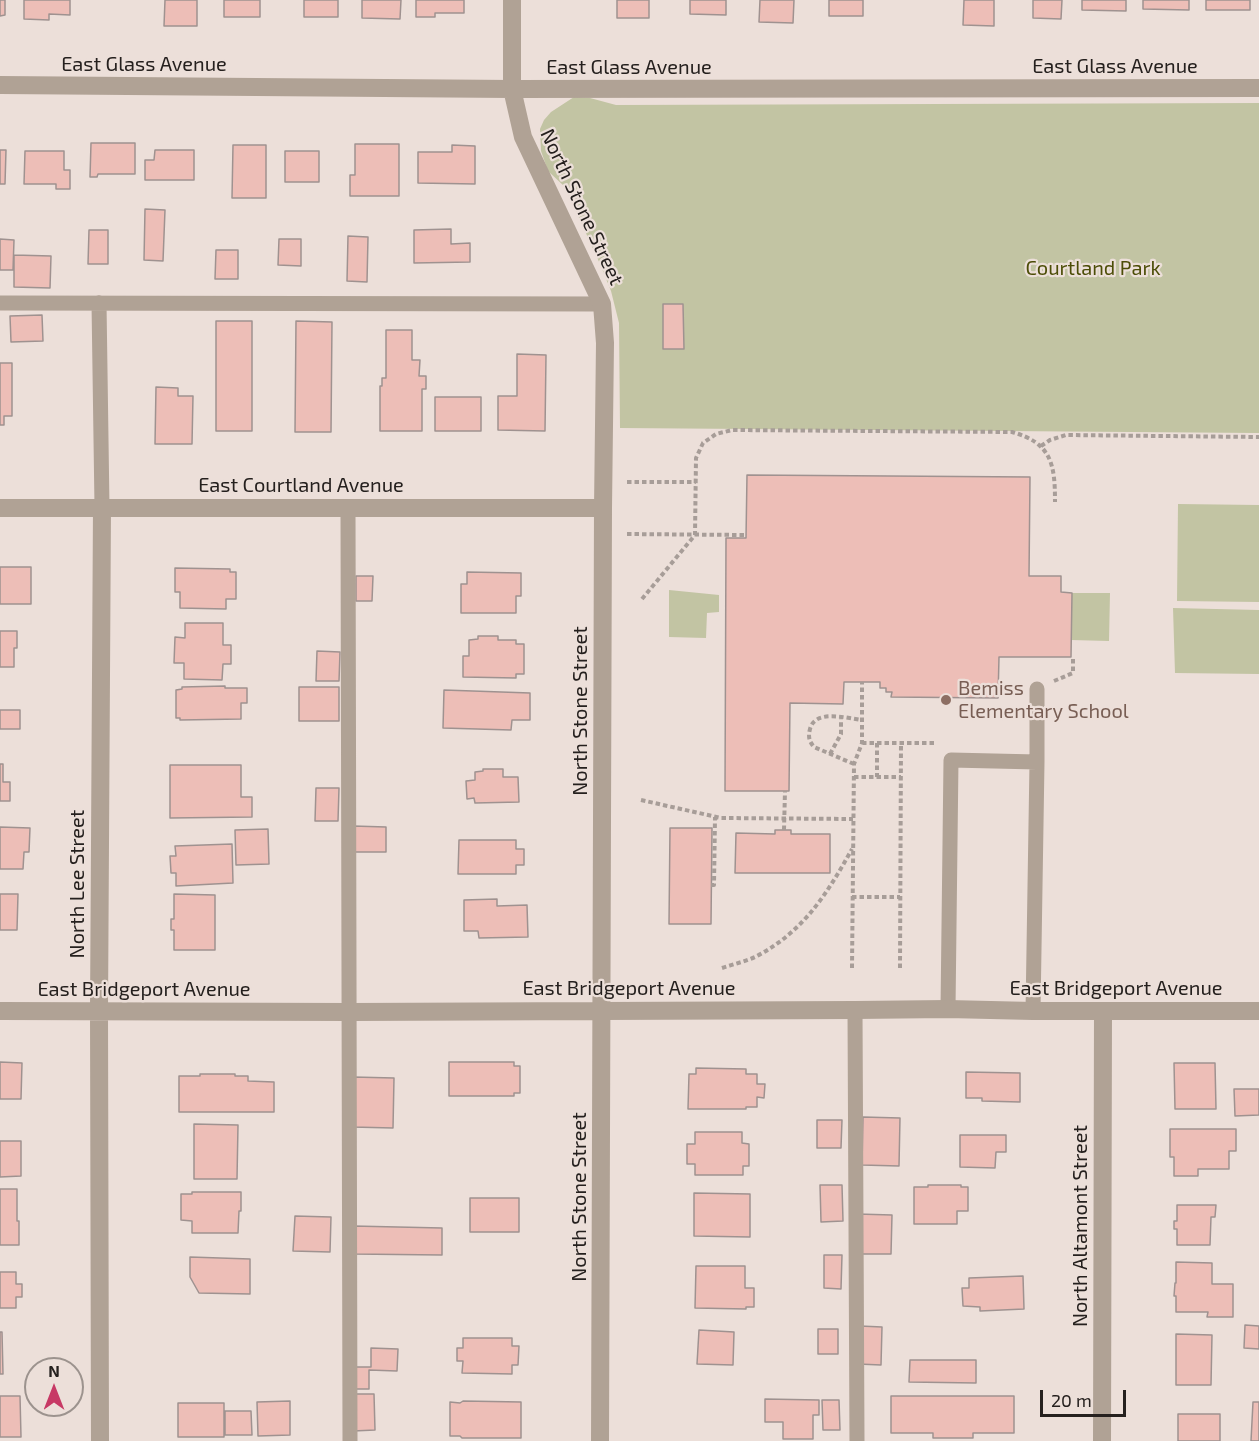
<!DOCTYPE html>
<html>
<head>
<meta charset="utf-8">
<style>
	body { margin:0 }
	#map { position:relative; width:1259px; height:1441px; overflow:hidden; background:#ecdfd9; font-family:"Exo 2",sans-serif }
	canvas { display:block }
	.north { position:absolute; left:24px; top:1357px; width:60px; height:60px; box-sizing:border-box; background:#ecdfd9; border:2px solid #9c938e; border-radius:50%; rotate:0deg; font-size:16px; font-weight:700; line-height:24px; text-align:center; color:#25201e }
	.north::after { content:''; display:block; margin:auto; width:21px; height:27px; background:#c73965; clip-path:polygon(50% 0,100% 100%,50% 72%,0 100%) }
	.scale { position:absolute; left:1040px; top:1390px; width:86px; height:27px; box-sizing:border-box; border:3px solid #25201e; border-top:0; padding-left:8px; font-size:18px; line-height:21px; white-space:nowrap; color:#25201e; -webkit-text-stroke:4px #ecdfd9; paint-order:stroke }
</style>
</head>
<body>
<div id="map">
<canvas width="1259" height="1441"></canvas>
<div class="north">N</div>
<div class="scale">20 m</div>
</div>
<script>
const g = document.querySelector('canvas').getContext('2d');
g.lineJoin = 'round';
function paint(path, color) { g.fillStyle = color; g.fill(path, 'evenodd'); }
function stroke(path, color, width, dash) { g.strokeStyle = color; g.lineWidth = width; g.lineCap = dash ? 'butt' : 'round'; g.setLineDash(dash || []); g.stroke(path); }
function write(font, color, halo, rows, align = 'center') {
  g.font = font + ' "Exo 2",sans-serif'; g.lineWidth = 4.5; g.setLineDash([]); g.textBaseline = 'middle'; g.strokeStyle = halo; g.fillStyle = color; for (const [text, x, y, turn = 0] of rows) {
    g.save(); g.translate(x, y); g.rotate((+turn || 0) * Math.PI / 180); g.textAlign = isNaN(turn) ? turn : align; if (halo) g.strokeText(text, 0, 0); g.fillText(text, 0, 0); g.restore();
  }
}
paint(new Path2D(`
	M574,97L590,98L616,105L1259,103V433L620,428L619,323L611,291L600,264L565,187L548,171L541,151L540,129L544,120L551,112Z
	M1178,504L1259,505V602L1177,601Z
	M669,590L719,595V612L707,613L706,638L669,637Z
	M1072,593H1110L1109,641L1071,640Z
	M1173,608L1259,610V674L1175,673Z`), '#c2c4a3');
const building = new Path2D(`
	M0,0H5V15L0,16Z
	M24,0H70V15L49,14V20L24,19Z
	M165,0H197V26H164Z
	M224,0H260V17H224Z
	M304,0H338V17H304Z
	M362,0H401L400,19L362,18Z
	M416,0H464V13H435V17H416Z
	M617,0H649V18H617Z
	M690,0H726V15L690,14Z
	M760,0H794L793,23L759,22Z
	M829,0H863V16H829Z
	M964,0H994V26L963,25Z
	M1033,0H1062L1061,19L1033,18Z
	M1082,0H1126V11L1082,10Z
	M1143,0H1189V10L1143,9Z
	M1206,0H1250V10H1206Z
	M91,143H135V174H98L97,177H90Z
	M355,144H399V196H350V175H355Z
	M233,145H266V198H232Z
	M452,145L475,146V184L418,183V152H452Z
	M0,150H6L5,184H0Z
	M155,150H194V180H145V160H154Z
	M25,151H64V170H70V189H56V184H24Z
	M285,151H319V182H285Z
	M145,209L165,210L163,261L144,260Z
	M451,229V244L470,243V262L414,263V230Z
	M89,230H108V264H88Z
	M348,236L368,237L367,282L347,281Z
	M0,239L14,240L13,270H0Z
	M279,239H301V266L278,265Z
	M216,250H238V279H215Z
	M14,255L51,256L50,288L14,287Z
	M663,304H683L684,349H663Z
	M42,315L43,341L11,342L10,316Z
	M216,321H252V431H216Z
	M296,321L332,322L331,432H295Z
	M386,330H412V360H420L419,376H426V389H422V431H380V386H382V378H386Z
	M517,354L546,355L545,431L498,430V396H517Z
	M0,363H12V416H4V425H0Z
	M156,387L178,388V396H193L192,444H155Z
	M435,397H481V431H435Z
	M747,475L1030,477L1029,576H1061V592L1072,593L1071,657H999L998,698L891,697L892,692H886V688H880V682H844L843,704L790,703L789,791H725L726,538H746Z
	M0,567H31V604H0Z
	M175,568L230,569V572H236V599H226V609L180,608V592H175Z
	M467,572L521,573V596H516V613H461V584H467Z
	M356,576H373L372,601H356Z
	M185,623H223V645H231V664H223L222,680L184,679V663H174L175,637L185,638Z
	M0,631H17V648H14V667H0Z
	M478,636H498V640H516V644H524V674H516V678L463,677V656H469V640L478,639Z
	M317,651L340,652L339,681H316Z
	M225,686V688H247V703H241V719L180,720V718H176V690L182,689V687Z
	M299,687H339V721H299Z
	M444,690L530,693V720H512L511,730L443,728Z
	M0,710H20V729H0Z
	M0,764H3V782H10V801H0Z
	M170,765H241V797H252V817L170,818Z
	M483,769H503V777H518L519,802L475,803L474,798L467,799L466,781L475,780V772L483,771Z
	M316,788H339L338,821H315Z
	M353,826L386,827V852H353Z
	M0,827L30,828L29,852H24L23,869H0Z
	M670,828H712L711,924H669Z
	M268,829L269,864L236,865L235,830Z
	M775,830H791V834H830V873H735L736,833L775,834Z
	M459,840H516V849H524V865H516V874H458Z
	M232,844L233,883L176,886V873H171L170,856H176L175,846Z
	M0,894H18L17,930H0Z
	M174,894L215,895V950H174V930H171V919H174Z
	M497,899V906L527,905L528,937L479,938L478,931H464V900Z
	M0,1062L22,1063L21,1099H0Z
	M449,1062H514V1066H520V1093H514V1096H449Z
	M1174,1063H1215L1216,1109H1175Z
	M696,1068L746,1069V1074H757V1084H765L764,1098L757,1097V1107H746V1109H688L689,1074H696Z
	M966,1072L1020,1073V1102L982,1101V1098H966Z
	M200,1074H235V1076H248V1081L274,1082V1112H179V1076H200Z
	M353,1077L394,1078L393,1128L352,1127Z
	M1234,1089H1259V1115L1235,1116Z
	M863,1117L900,1118L899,1166L862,1165Z
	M817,1120H842L841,1148H817Z
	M194,1124L238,1125L237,1179H194Z
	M1170,1129H1236V1151H1229V1169H1198V1176H1174V1157H1170Z
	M695,1132H742V1143L749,1144V1166H743V1175H695V1164H687V1144H695Z
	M960,1135H1006V1152H996L995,1168L960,1167Z
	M0,1141H21V1176L0,1177Z
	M820,1185H842L843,1221L821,1222Z
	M928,1185H961V1187H968V1211H957V1224H914V1187H928Z
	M0,1189H17V1221H19V1245H0Z
	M192,1192H241V1211H239L238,1233H192V1221L181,1220V1194H192Z
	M694,1193L750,1194V1237L694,1236Z
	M470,1198H519V1232H470Z
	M1177,1205H1216L1215,1217H1211L1210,1245H1177V1229H1174V1221H1177Z
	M857,1214L892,1215L891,1254H857Z
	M295,1216L331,1217L330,1252L293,1251Z
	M353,1226L442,1228V1255L353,1254Z
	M824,1255H842L841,1289L824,1288Z
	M190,1257L250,1259V1294L199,1293L190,1277Z
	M1176,1262L1212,1263V1284H1233V1317H1207L1208,1312H1176V1296H1174L1175,1283H1176Z
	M696,1266H745V1288H754V1307H746V1309L695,1308Z
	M0,1272H16V1284H22V1297H16V1308H0Z
	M1023,1276L1024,1309L980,1311V1307L963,1306L962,1288H969V1278Z
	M1245,1325L1259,1326V1349L1244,1348Z
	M860,1326L882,1327L881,1365L858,1364Z
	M818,1329H838V1354H818Z
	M699,1330L734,1332L733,1365L697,1364Z
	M0,1332H2L3,1374H0Z
	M1176,1334L1212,1335L1211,1385H1176Z
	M463,1338H512V1346H519L518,1365H512V1374L462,1373L463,1361H457V1348H463Z
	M371,1348L398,1349L397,1371L369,1370V1389H355V1367H371Z
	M910,1360H976V1383L909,1382Z
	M352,1394H374L375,1430L353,1431Z
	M0,1396H20L21,1437H0Z
	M891,1396H1014V1433H973V1438H933V1433H891Z
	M765,1399L819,1400V1415H813V1439H783V1422H765Z
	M822,1400H839L840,1430H823Z
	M290,1401V1435L258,1436L257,1402Z
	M463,1401L521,1402V1438H462L460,1436H450V1402L460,1403Z
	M1253,1402H1259V1441H1251Z
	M178,1403H224V1437H178Z
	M225,1411H251L252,1435H225Z
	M1178,1414H1220V1441H1178Z`);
paint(building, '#edbeb7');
stroke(building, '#9f9290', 1.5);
stroke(new Path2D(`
	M1041,446L1050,440L1066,435L1259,437
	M627,482H696
	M627,534L746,535
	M642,599L695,535L696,458L703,443L716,434L732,430L1012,432C1052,443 1055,465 1055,502
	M1054,681L1073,673V657
	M862,743H937
	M877,743V777
	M830,754L841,734V718
	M854,764L814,747C809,741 808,737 810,729C815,709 846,718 862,720
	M854,777H901
	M641,800L721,818L853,819
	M784,830L785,791
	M711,885H714L715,817
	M852,897H900
	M722,968C734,964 747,961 757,956C804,931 827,894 852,849
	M852,968L854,764L862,743V682
	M900,968L901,743`), '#a79d98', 4, [4.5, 3]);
stroke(new Path2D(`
	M0,303L602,304
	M99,303L102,507
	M348,508L350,1441
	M1037,762V689
	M948,1009L951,760L1037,762L1033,1011
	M855,1010L857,1441`), '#b0a295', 15);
stroke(new Path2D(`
	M512,0V89L523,137L602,304L605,343L603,508L600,1441
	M0,85L512,89L1259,88
	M0,508H603
	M0,1011L350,1012L855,1010L948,1009L1033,1011H1259
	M100,1441L99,1011L102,507
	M1102,1441L1103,1011`), '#b0a295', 18);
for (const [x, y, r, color] of [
	[946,700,6,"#8d6e63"]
]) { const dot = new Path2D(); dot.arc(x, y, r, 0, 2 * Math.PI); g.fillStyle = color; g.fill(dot); stroke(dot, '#ecdfd9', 2); }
write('20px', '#25201e', '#ecdfd9', [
	["East Glass Avenue",144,64],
	["East Glass Avenue",1115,66],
	["East Glass Avenue",629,67],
	["North Stone Street",582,207,65],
	["East Courtland Avenue",301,485],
	["North Stone Street",580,711,-90],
	["North Lee Street",77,884,-90],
	["East Bridgeport Avenue",629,988],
	["East Bridgeport Avenue",1116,988],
	["East Bridgeport Avenue",144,989],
	["North Stone Street",579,1197,-90],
	["North Altamont Street",1080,1226,-90]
]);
write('20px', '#4c4d07', '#ecdfd9', [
	["Courtland Park",1093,268]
]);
write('20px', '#785e54', '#ecdfd9', [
	["Bemiss",958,688],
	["Elementary School",958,711]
], 'left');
</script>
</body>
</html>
